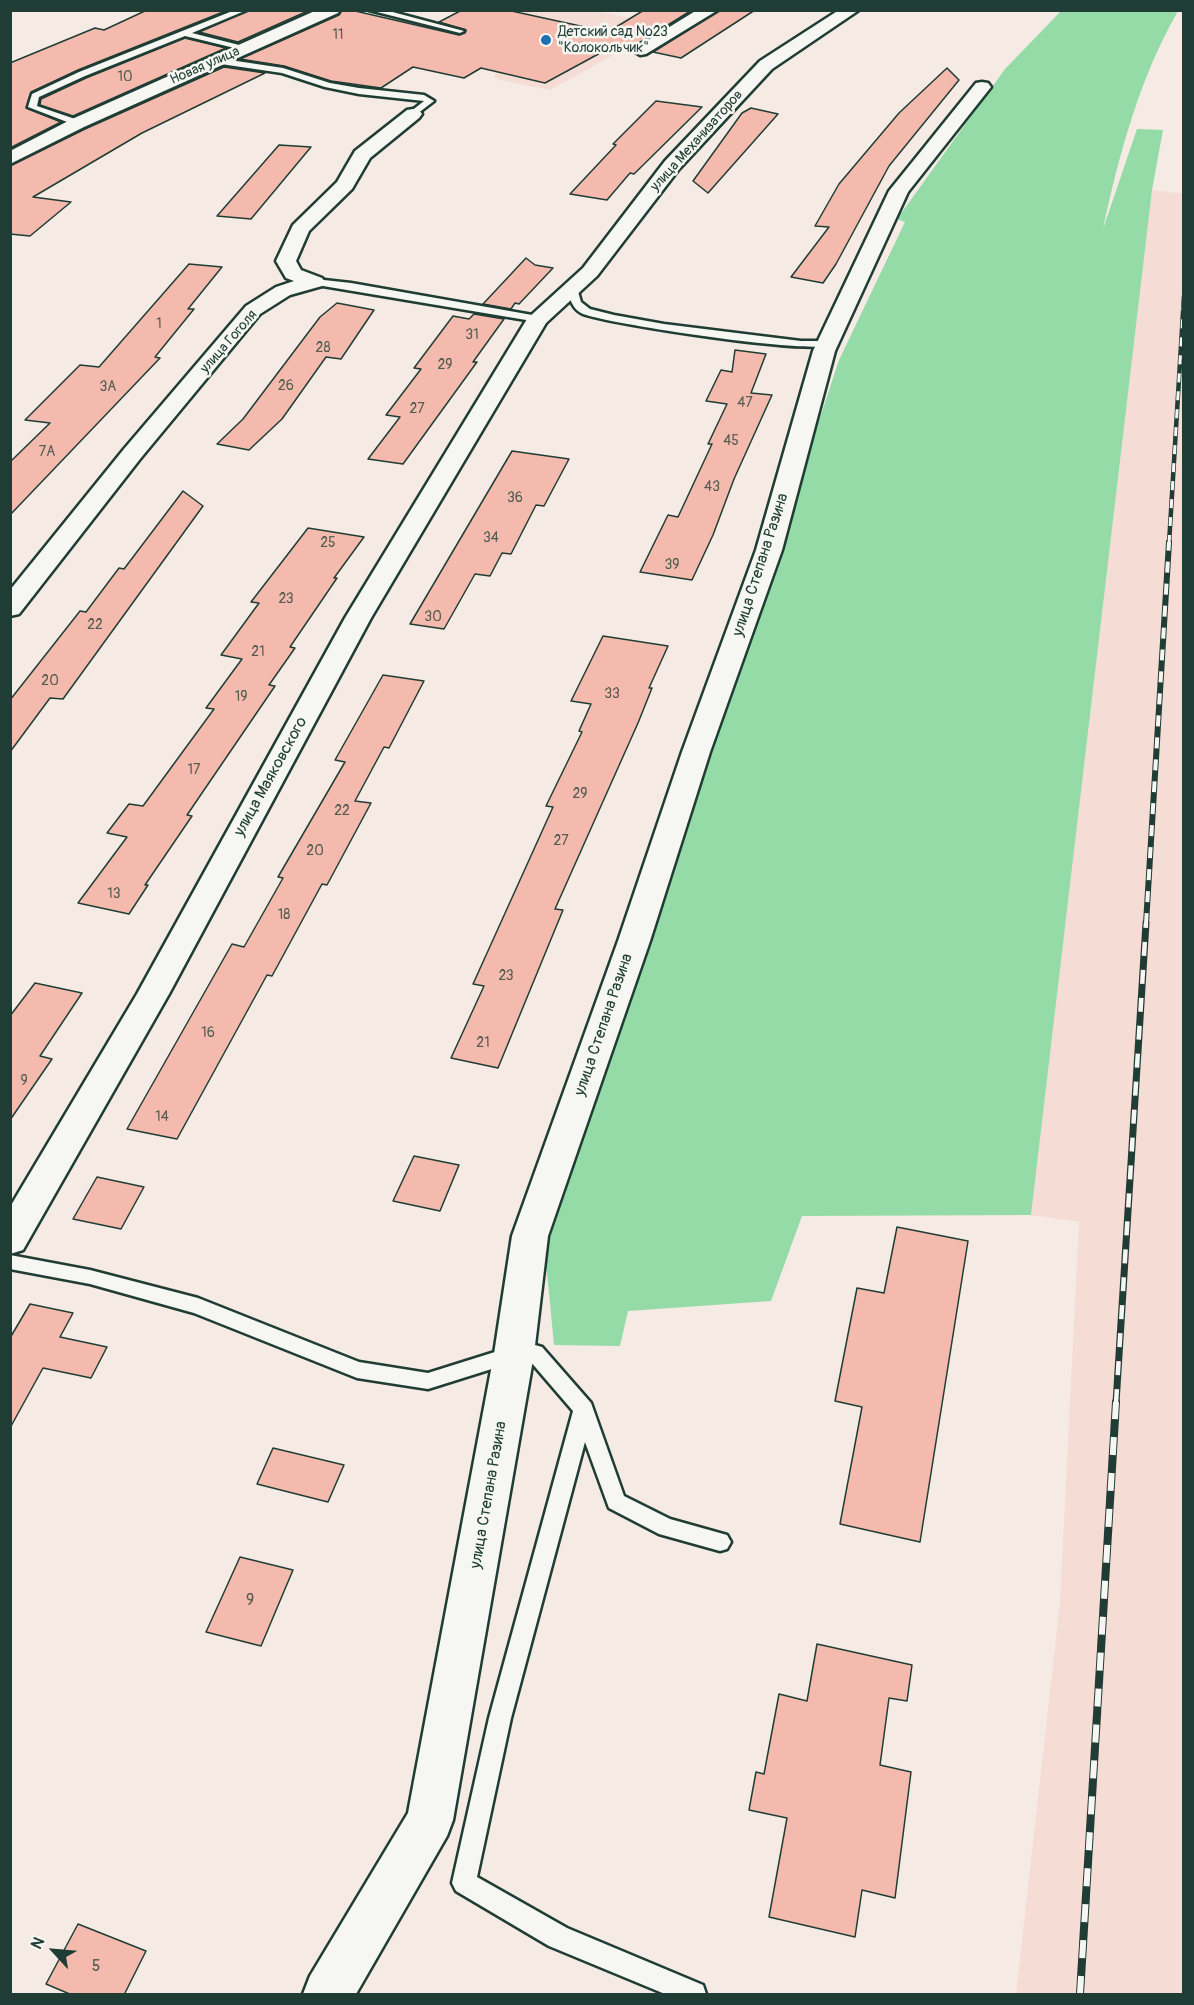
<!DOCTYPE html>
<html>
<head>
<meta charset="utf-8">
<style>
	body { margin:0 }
	#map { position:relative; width:1194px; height:2005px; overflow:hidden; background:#f6eae4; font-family:Pangolin,sans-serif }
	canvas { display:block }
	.frame { position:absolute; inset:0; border:12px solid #1f3d34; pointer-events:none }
	.north { position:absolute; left:24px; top:1921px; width:60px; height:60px; -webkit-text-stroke:4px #f6f6f2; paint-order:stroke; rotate:296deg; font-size:16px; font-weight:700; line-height:24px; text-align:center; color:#1f3d34 }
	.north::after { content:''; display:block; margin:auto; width:21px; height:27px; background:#1f3d34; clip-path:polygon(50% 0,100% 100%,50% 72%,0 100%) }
</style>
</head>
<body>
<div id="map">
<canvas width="1194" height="2005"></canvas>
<div class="frame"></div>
<div class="north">N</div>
</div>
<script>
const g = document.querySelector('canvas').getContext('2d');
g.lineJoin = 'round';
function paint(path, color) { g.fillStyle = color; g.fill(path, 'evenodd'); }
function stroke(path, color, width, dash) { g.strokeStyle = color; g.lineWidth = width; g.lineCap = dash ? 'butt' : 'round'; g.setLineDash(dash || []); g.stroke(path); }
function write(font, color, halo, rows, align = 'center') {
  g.font = font + ' Pangolin,sans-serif'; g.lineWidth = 5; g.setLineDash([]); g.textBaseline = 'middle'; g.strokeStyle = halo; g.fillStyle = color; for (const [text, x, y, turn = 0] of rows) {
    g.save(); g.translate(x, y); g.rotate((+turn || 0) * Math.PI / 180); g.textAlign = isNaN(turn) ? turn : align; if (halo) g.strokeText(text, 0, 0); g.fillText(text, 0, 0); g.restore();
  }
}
paint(new Path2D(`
	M513,11H596L666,26L550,90L500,80L494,76L497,73L423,54Z
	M1152,190L1184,194L1183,1994H1016L1060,1603L1079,1222L1031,1215Z`), '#f5dcd4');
paint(new Path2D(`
	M1061,11H1178C1140,77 1119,154 1103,229L1137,129L1163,130L1152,190L1031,1215L802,1216L771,1301L628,1311L620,1346L554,1345L545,1252L839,360L905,222L897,219L1005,69Z`), '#95dba8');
const building = new Path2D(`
	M147,10H228L78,70L31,92L26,108L61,122L10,148V63L95,28L104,30Z
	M249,10H310L238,42L199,32Z
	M342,10H351L459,35L465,33L466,30L439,22L462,10H507L608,32L644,10H692L631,48L615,45L545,83L481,68L464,78L413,67L381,88L331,81L284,66L240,59L339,15Z
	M720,10H755L681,58L653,52Z
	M185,38L226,48L73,116L40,105L41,99L86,78Z
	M224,67L265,73L142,133L33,197L71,202L30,236L10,234V166L85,129Z
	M947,68L959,80L889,166L836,264L823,283L791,277L829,227L815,226L839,184L899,113Z
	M656,101L702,107L634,174L630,173L607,200L570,194L616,145L613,144Z
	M751,108L778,114L708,193L693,181L742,113Z
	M279,145L311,147L251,219L217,216Z
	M526,258L535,265L553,268L519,304L515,303L511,309L483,304Z
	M189,264L222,267L188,309H194L155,357L160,358L10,515V462L50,423L25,420L80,365L99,367Z
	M337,303L374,310L341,359L326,357L282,419L249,450L217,444L243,419L320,317Z
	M474,314L504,319L473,362H477L403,464L368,459L400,417L386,415L421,369L414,368L453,316L469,319Z
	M735,350L766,354L751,393L772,395L734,479L713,535L692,580L640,572L668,515L678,517L712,444H708L727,404L706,401L721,370L732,372Z
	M512,451L569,459L544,506L536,505L511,554L502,553L490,576L475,574L444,629L410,624Z
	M183,491L203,506L63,699L50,698L10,752V700L80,611L86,612L119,568L124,569Z
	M308,528L364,537L334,578H337L290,647L295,648L269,685L275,686L187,815L192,816L145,885H148L129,914L78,903L127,837L107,833L129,804L143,806L214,709L206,708L242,659L221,655L259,603L251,602Z
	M603,636L668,646L649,688H652L638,723L555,909L563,910L498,1068L451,1058L484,986L473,984L553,807L546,806L582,732L579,731L591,704L571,701Z
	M383,675L424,681L389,748L384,747L355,801L371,803L327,885L322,884L272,976L267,975L177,1139L127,1129L232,944L244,947L283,878L278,877L345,762L335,760Z
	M35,983L82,993L40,1056L52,1059L10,1120V1016Z
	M414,1156L459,1165L440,1211L393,1201Z
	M97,1177L144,1187L121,1229L73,1219Z
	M897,1227L968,1241L920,1542L840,1524L862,1407L835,1401L857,1288L884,1293Z
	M30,1304L73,1313L60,1337L107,1347L91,1378L43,1368L10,1428V1338Z
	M273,1448L344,1465L328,1502L257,1484Z
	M240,1557L293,1570L261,1646L206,1632Z
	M817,1644L912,1665L907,1701L889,1698L880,1765L911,1772L895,1898L862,1890L855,1937L769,1917L787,1818L749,1810L756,1772L764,1774L779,1694L807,1701Z
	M78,1924L146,1951L124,1995H72L46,1984Z`);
paint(building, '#f4baad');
stroke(building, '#1f3d34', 1.5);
const service = new Path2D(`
	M235,10H247L192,33L247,47V51L185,36L85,76L39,97L37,106L81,121V125H75L28,107L32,94L79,72Z
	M369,10H385L464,31L460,33Z
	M217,58L283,68L330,83L359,88L424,95L434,101L413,117L410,116V112L424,101L359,94L325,87L282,73L214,63V59Z
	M315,279L351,283L538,316L543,319L538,322L311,284V280Z
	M572,285L577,288L581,302L590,309L614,315L664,324L801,341H827L832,344C818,356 609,324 583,314C572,309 570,299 567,288Z
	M10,1255L90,1270L198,1298L359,1362L428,1373L514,1346L535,1345L542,1347L591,1403L624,1496L670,1519L727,1535L731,1542L727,1549L720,1551L659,1534L609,1508L585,1442L511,1718L477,1877L567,1928L703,1985L706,1994H665L549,1946L456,1891L452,1883L489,1718L573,1411L530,1361L514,1362L428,1389L357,1378L194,1313L90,1284L10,1269Z`);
const minor = new Path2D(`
	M317,10H340L338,13L84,127L10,164V151L72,119Z
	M697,10H718L646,54L640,55L632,50Z
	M839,10H859L772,69L679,169L597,276L546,323L371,618L169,994L23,1250L10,1254V1207L137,994L345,618L527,319L583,268L665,161L760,61Z
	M982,82L988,83L991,87L908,192L835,351L782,550L710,752L650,941L548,1236L534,1354L453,1820L447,1836L356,1994H303L310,1976L408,1813L494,1354L512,1236L618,941L682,752L756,550L813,351L889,191L976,83Z
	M413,109L419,110L422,114L419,118L370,158L352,189L309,231L296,261L301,270L322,278L325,282L322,286L290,295L260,314L140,459L19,614L10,616V590L124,449L246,306L276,287L294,281L286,278L276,261L293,225L337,182L355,151L407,110Z`);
stroke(service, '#1f3d34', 5);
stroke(minor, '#1f3d34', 5);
paint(service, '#f6f6f2');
paint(minor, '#f6f6f2');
const railFar3 = new Path2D(`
	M1169,544L1184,296`);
const railFar2 = new Path2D(`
	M1146,924L1169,542`);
const railFar1 = new Path2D(`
	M1116,1403L1146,923`);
const rail = new Path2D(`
	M1080,1994L1116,1402`);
stroke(railFar3, '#1f3d34', 4.5);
stroke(railFar2, '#1f3d34', 6);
stroke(railFar1, '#1f3d34', 7);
stroke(rail, '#1f3d34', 8);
stroke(railFar3, '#f6f6f2', 3, [9]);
stroke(railFar2, '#f6f6f2', 4, [11]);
stroke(railFar1, '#f6f6f2', 4.5, [14]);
stroke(rail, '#f6f6f2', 6, [18]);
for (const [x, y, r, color] of [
	[546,40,6,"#1f6fb2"]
]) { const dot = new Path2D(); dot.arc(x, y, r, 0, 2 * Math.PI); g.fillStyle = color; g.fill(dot); stroke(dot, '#f6f6f2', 2); }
write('14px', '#1f3d34', '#f6f6f2', [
	["Детский сад №23",558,32],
	["\"Колокольчик\"",558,48]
], 'left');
write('14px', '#545c52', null, [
	["11",338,35],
	["10",125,77],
	["1",159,324],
	["31",472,335],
	["28",323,348],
	["29",445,365],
	["26",286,386],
	["3А",108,387],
	["47",745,403],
	["27",417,409],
	["45",731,441],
	["7А",47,452],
	["43",712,487],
	["36",515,498],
	["34",491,538],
	["25",328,543],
	["39",672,565],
	["23",286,599],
	["30",433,617],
	["22",95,625],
	["21",258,652],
	["20",50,681],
	["33",612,694],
	["19",241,697],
	["17",194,770],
	["29",580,794],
	["22",342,811],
	["27",561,841],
	["20",315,851],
	["13",114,894],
	["18",284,915],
	["23",506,976],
	["16",208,1033],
	["21",483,1043],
	["9",24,1081],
	["14",162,1117]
]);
write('14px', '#1f3d34', '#f6f6f2', [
	["Новая улица",205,66,-24],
	["улица Механизаторов",697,141,-48],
	["улица Гоголя",229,342,-49]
]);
write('16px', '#1f3d34', '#f6f6f2', [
	["улица Степана Разина",761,565,-72],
	["улица Маяковского",271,777,-61],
	["улица Степана Разина",604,1025,-71],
	["улица Степана Разина",489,1495,-80]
]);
write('16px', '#545c52', null, [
	["9",250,1601],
	["5",96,1967]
]);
</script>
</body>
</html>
